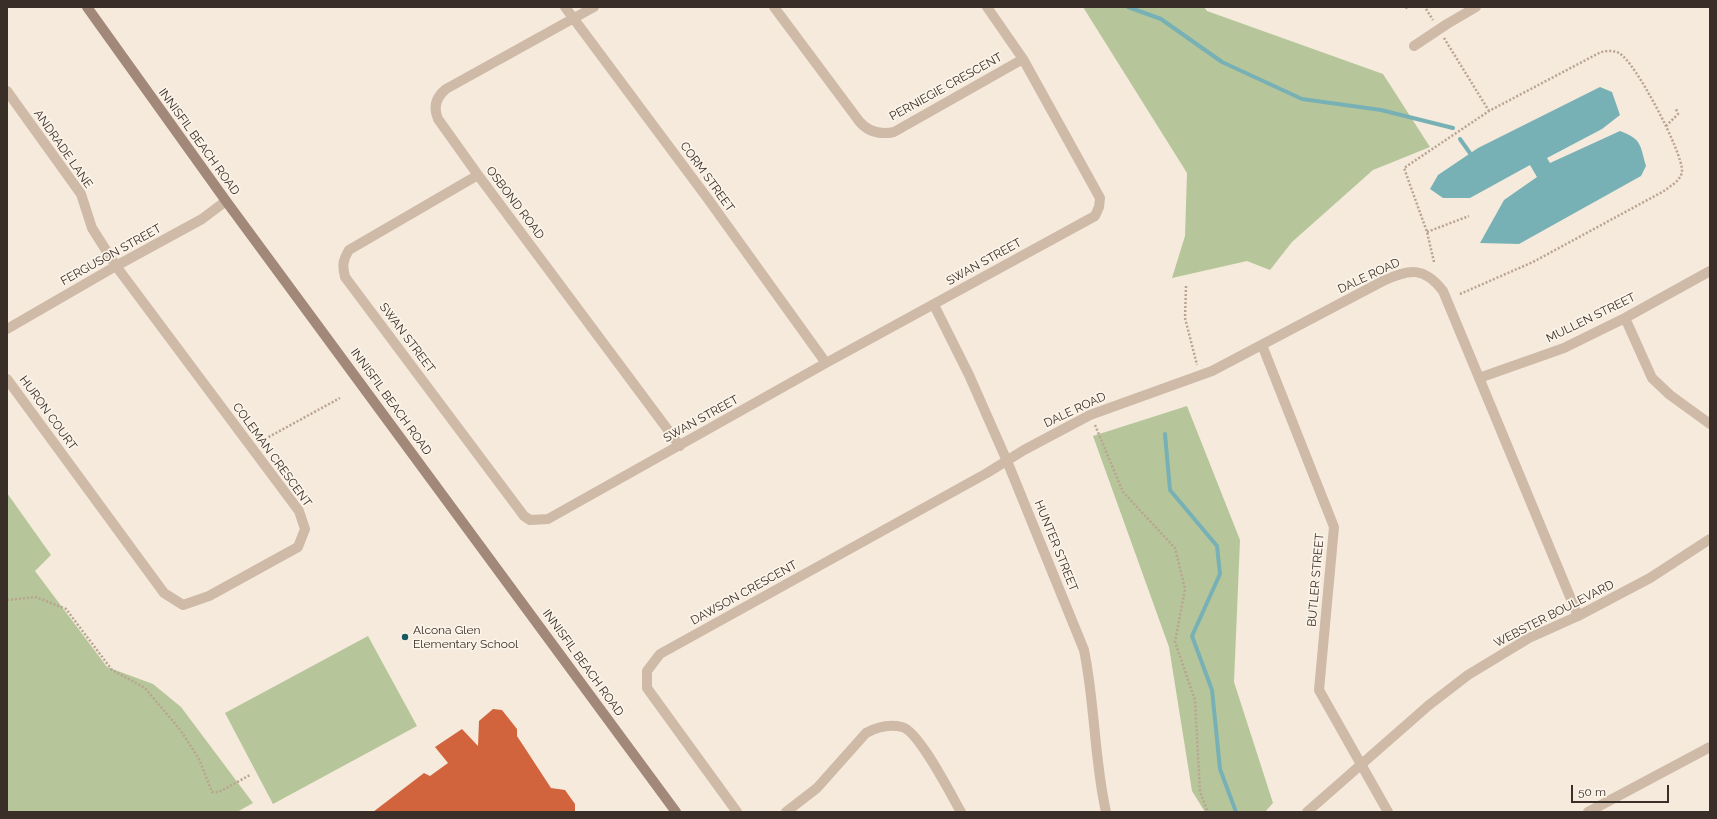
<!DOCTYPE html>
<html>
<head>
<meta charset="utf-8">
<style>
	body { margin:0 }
	#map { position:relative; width:1717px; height:819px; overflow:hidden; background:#f5eadc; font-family:Raleway,sans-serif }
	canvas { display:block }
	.frame { position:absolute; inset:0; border:8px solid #3a2e28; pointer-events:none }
	.scale { position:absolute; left:1571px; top:785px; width:98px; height:18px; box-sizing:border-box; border:2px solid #3a2e28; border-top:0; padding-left:5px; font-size:12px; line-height:14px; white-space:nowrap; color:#3a2e28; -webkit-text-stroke:3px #fcf4e9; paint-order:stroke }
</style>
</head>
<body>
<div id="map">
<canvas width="1717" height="819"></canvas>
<div class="frame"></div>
<div class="scale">50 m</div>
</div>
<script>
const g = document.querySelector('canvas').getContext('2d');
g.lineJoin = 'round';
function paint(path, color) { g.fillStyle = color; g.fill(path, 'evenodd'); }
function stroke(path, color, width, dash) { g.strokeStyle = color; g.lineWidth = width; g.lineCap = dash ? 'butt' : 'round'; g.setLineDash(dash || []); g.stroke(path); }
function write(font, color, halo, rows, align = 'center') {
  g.font = font + ' Raleway,sans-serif'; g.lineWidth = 3.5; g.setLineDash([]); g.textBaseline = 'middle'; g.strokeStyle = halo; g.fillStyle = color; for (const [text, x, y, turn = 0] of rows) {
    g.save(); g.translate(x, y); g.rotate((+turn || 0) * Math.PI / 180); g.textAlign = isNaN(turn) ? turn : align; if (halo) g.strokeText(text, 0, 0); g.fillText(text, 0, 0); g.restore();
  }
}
paint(new Path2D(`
	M1083,7H1204L1207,11L1383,74L1430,147L1373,170L1292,242L1270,270L1247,261L1172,278L1185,236L1187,173Z
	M1187,406L1240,540L1234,682L1273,803L1265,812H1205L1192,791L1169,647L1093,436Z
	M7,493L51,555L35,571L107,667L153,684L181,707L253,803L237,812H9L7,809Z
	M368,636L417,726L273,804L225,713Z`), '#b6c69a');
paint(new Path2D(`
	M1600,87L1612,92L1620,115L1602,129L1547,158L1550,163L1620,131C1642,139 1640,145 1646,166L1641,176L1519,244L1480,243L1504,200L1537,177L1530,165L1470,198H1443L1430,189L1438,175L1478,148Z`), '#78b1b5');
stroke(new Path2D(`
	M1128,7L1161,19L1222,62L1302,99L1381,110L1453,128
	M1460,139L1472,156
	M1165,434L1170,490L1217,546L1220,574L1192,636L1212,690L1220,769L1236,812`), '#78b1b5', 4);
paint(new Path2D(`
	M493,709L502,710L517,729V736L551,788L565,790L575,804V812H373L424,773L430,776L448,763L435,747L462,729L478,746L479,721Z`), '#d2643d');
stroke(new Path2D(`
	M1406,7L1408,10
	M1426,9L1433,20
	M1444,38L1489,111
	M1666,126L1678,114L1676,109
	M1427,232L1469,216
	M1434,262L1427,232L1404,168L1489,111L1601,52C1607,51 1613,50 1619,53C1635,61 1683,153 1682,171C1681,181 1670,186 1664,191L1533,262L1460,294
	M1186,286L1185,318L1197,365
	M1095,425L1123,492L1175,548L1185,589L1175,642L1195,700L1200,792L1208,812
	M265,439L340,398
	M7,600L36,597L66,609L112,670L145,688L181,731L199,759L212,792H219L250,775`), '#baa391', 2.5, [2, 2]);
stroke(new Path2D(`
	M565,7L708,199L826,363
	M594,7L446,89C436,97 433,107 438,119L478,175L680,446
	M774,7L859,121C868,132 880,135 894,132L1023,59
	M1414,46L1447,24L1476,7
	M7,91L81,194L92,228L116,266L299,511L305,529L298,547L209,596L183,605L164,593L7,379
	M478,175L349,250C343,260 342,265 345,277L524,516L530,520L548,519L826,363L1095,216L1099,207L1100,198L1023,59L987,7
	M934,305L969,375L1007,461L1084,650C1095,703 1094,759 1106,812
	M1625,318L1652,378L1670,395L1710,424
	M7,329L116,266L202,219L226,201
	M1262,345L1334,527L1319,690L1388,812
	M1479,378L1564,348L1625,318L1710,271
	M737,812L647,688V671L660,654L987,473L1024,450L1090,415L1212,371L1383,281C1409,269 1424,266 1443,291L1578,616
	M786,812L817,788L866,733C877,727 889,724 902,727C919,731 951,795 961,812
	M1588,812L1710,747`), '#cebaa7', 10);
stroke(new Path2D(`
	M1307,812L1429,705L1468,675L1529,638L1578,616L1650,578L1710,539`), '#cebaa7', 10);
stroke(new Path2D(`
	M87,7L226,201L676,812`), '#a28878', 10);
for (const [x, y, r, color] of [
	[405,637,4,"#195a60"]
]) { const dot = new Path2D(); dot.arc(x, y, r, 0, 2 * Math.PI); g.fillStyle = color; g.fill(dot); stroke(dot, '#fcf4e9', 1.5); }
write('12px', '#3a2e28', '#fcf4e9', [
	["PERNIEGIE CRESCENT",946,87,-29],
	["INNISFIL BEACH ROAD",199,142,54],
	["ANDRADE LANE",63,149,55],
	["CORM STREET",707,177,54],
	["OSBOND ROAD",515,203,53],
	["FERGUSON STREET",111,255,-29],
	["SWAN STREET",984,262,-29],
	["DALE ROAD",1369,276,-25],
	["MULLEN STREET",1591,318,-26],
	["SWAN STREET",407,338,53],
	["INNISFIL BEACH ROAD",391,402,54],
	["DALE ROAD",1075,410,-25],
	["HURON COURT",48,413,54],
	["SWAN STREET",701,419,-29],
	["COLEMAN CRESCENT",272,455,54],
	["HUNTER STREET",1056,546,68],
	["BUTLER STREET",1316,580,-85],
	["DAWSON CRESCENT",744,593,-29],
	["WEBSTER BOULEVARD",1554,614,-27],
	["INNISFIL BEACH ROAD",583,663,54]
]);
write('12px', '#3a2e28', '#fcf4e9', [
	["Alcona Glen",413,630],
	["Elementary School",413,644]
], 'left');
</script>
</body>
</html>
